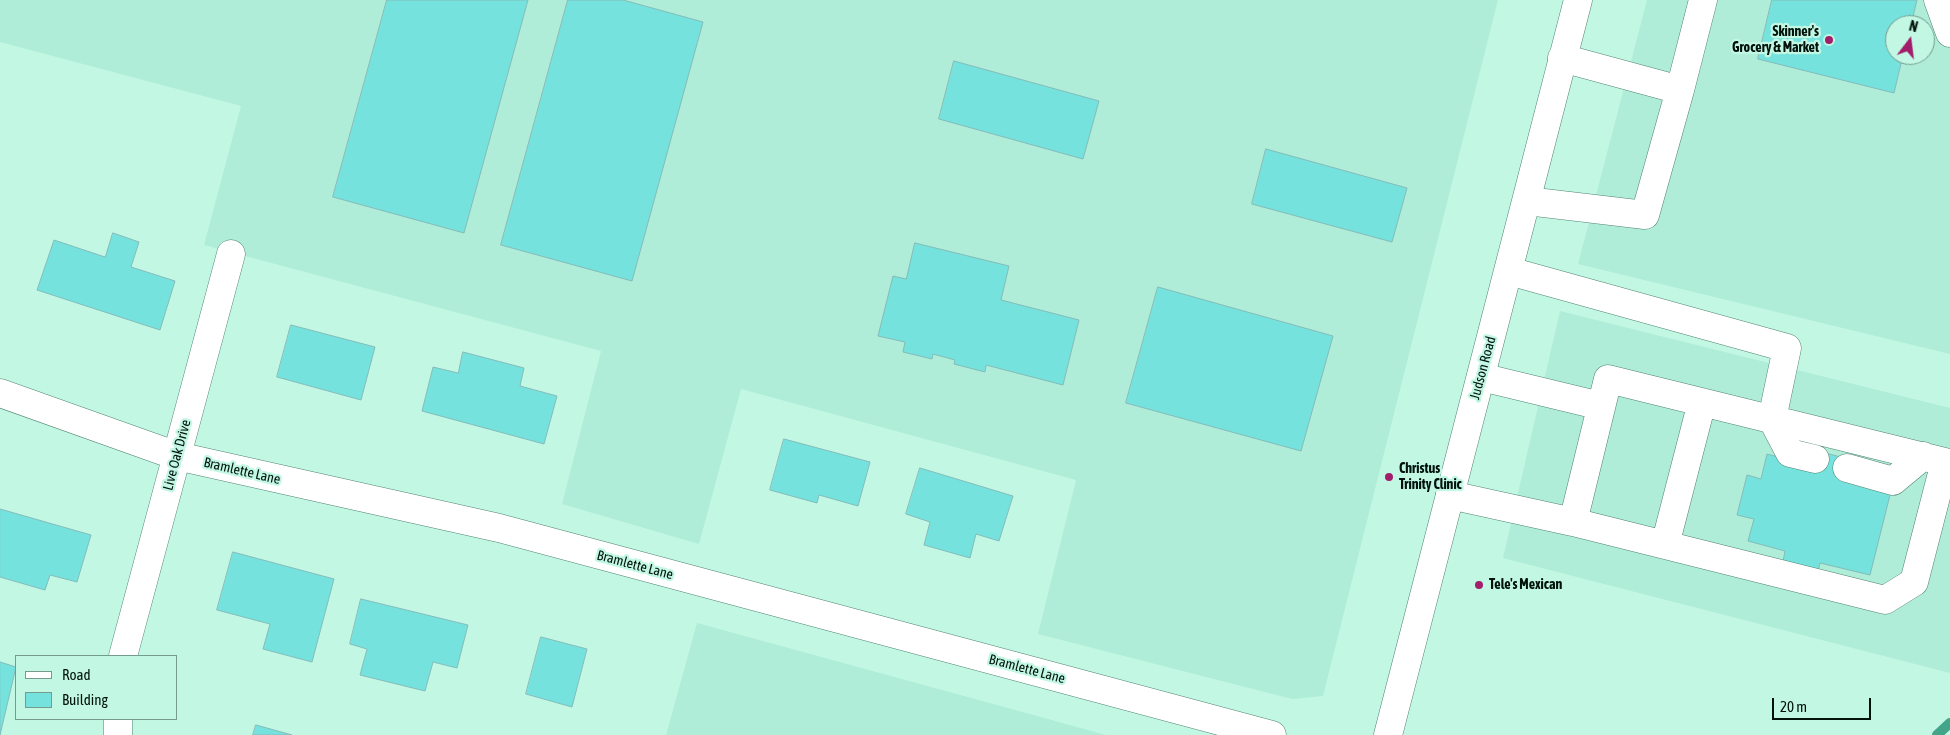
<!DOCTYPE html>
<html>
<head>
<meta charset="utf-8">
<style>
	body { margin:0 }
	#map { position:relative; width:1950px; height:735px; overflow:hidden; background:#c2f7e4; font-family:"Asap Condensed",sans-serif }
	canvas { display:block }
	.legend { position:absolute; left:15px; top:655px; width:162px; height:65px; box-sizing:border-box; background:#c2f7e4; border:1px solid #759b8e; margin:0; padding:6px 9px; list-style:none; font-size:15px; color:#01110c }
	.legend li { display:flex; align-items:center; gap:10px; height:25px }
	.legend b { width:25px; border:1px solid #759b8e }
	.north { position:absolute; left:1885px; top:15px; width:50px; height:50px; box-sizing:border-box; background:#c2f7e4; border:1px solid #759b8e; border-radius:50%; rotate:15deg; font-size:14px; font-weight:700; line-height:20px; text-align:center; color:#01110c }
	.north::after { content:''; display:block; margin:auto; width:18px; height:22px; background:#a31e6a; clip-path:polygon(50% 0,100% 100%,50% 72%,0 100%) }
	.scale { position:absolute; left:1772px; top:698px; width:99px; height:22px; box-sizing:border-box; border:2px solid #01110c; border-top:0; padding-left:6px; font-size:15px; line-height:18px; white-space:nowrap; color:#01110c; -webkit-text-stroke:4px #c2f7e4; paint-order:stroke }
</style>
</head>
<body>
<div id="map">
<canvas width="1950" height="735"></canvas>
<ul class="legend">
<li><b style="height:6px;background:#fff"></b>Road</li>
<li><b style="height:14px;background:#75e2dd"></b>Building</li>
</ul>
<div class="north">N</div>
<div class="scale">20 m</div>
</div>
<script>
const g = document.querySelector('canvas').getContext('2d');
g.lineJoin = 'round';
function paint(path, color) { g.fillStyle = color; g.fill(path, 'evenodd'); }
function stroke(path, color, width, dash) { g.strokeStyle = color; g.lineWidth = width; g.lineCap = dash ? 'butt' : 'round'; g.setLineDash(dash || []); g.stroke(path); }
function write(font, color, halo, rows, align = 'center') {
  g.font = font + ' "Asap Condensed",sans-serif'; g.lineWidth = 4.5; g.setLineDash([]); g.textBaseline = 'middle'; g.strokeStyle = halo; g.fillStyle = color; for (const [text, x, y, turn = 0] of rows) {
    g.save(); g.translate(x, y); g.rotate((+turn || 0) * Math.PI / 180); g.textAlign = isNaN(turn) ? turn : align; if (halo) g.strokeText(text, 0, 0); g.fillText(text, 0, 0); g.restore();
  }
}
paint(new Path2D(`
	M0,0H1498L1323,696L1292,699L1038,634L1076,480L741,389L699,544L562,504L601,351L204,245L241,106L0,42Z
	M1647,0H1950V354L1578,264ZM1895,25H1925V55H1895Z
	M1560,311L1950,408V673L1503,558Z
	M697,623L1019,711L1106,735H666Z`), '#afedd8');
stroke(new Path2D(`
	M1937,735L1950,723`), '#42a488', 10);
const building = new Path2D(`
	M387,0H528L464,233L333,197Z
	M568,0H623L703,22L632,281L501,245Z
	M1772,0H1917L1911,25H1895V55H1903L1894,93L1758,59Z
	M954,61L1099,101L1083,159L939,119Z
	M1266,149L1407,188L1392,242L1252,204Z
	M113,233L139,242L131,267L175,281L160,330L37,290L54,240L105,257Z
	M915,243L1009,266L1001,300L1079,320L1063,385L986,365L985,372L954,364L955,360L933,354L932,359L903,352L905,342L878,336L893,276L906,279Z
	M1158,287L1333,336L1301,451L1126,403Z
	M291,325L375,347L361,400L277,377Z
	M463,352L524,368L520,386L557,396L544,444L422,411L433,367L458,373Z
	M784,439L870,462L858,506L819,495L817,503L770,490Z
	M1817,451L1849,459L1891,491L1870,575L1820,563L1817,576L1782,567L1785,551L1748,541L1754,519L1737,515L1747,475L1761,479L1767,454L1814,466Z
	M920,468L1013,496L999,541L976,534L970,558L924,545L930,522L906,514Z
	M0,509L91,535L77,582L50,575L45,590L0,577Z
	M233,552L334,579L312,662L263,649L270,624L217,610Z
	M361,599L468,625L457,668L433,662L425,691L360,675L367,649L350,644Z
	M541,637L587,649L572,707L526,694Z
	M0,662L16,667L0,735Z
	M256,725L292,735H253Z`);
paint(building, '#75e2dd');
stroke(building, '#84bcb9', 1);
const minor = new Path2D(`
	M1938,0L1950,33
	M1680,90L1703,0
	M1527,201L1645,215L1680,90L1562,58
	M1509,271L1787,348L1772,419L1790,453L1815,459
	M1481,377L1601,406
	M0,393L177,456L499,528L1272,735
	M1847,468L1893,481L1923,456
	M1450,495L1573,522L1885,600L1914,582L1945,462L1608,379L1573,522
	M1665,545L1702,402
	M123,656L231,254
	M118,719V735`);
const major = new Path2D(`
	M1388,735L1578,0`);
stroke(minor, '#538474', 29);
stroke(major, '#538474', 29);
stroke(minor, '#fff', 28);
stroke(major, '#fff', 28);
for (const [x, y, r, color] of [
	[1829,40,5,"#a31e6a"],
	[1389,477,5,"#a31e6a"],
	[1479,585,5,"#a31e6a"]
]) { const dot = new Path2D(); dot.arc(x, y, r, 0, 2 * Math.PI); g.fillStyle = color; g.fill(dot); stroke(dot, '#c2f7e4', 2); }
write('bold 14px', '#01110c', '#c2f7e4', [
	["Skinner's",1819,32,"right"],
	["Grocery & Market",1819,48,"right"],
	["Christus",1399,469],
	["Trinity Clinic",1399,485],
	["Tele's Mexican",1489,585]
], 'left');
write('14px', '#01110c', '#c2f7e4', [
	["Judson Road",1483,368,-75],
	["Live Oak Drive",177,455,-75],
	["Bramlette Lane",242,471,13],
	["Bramlette Lane",635,565,15],
	["Bramlette Lane",1027,669,15]
]);
</script>
</body>
</html>
